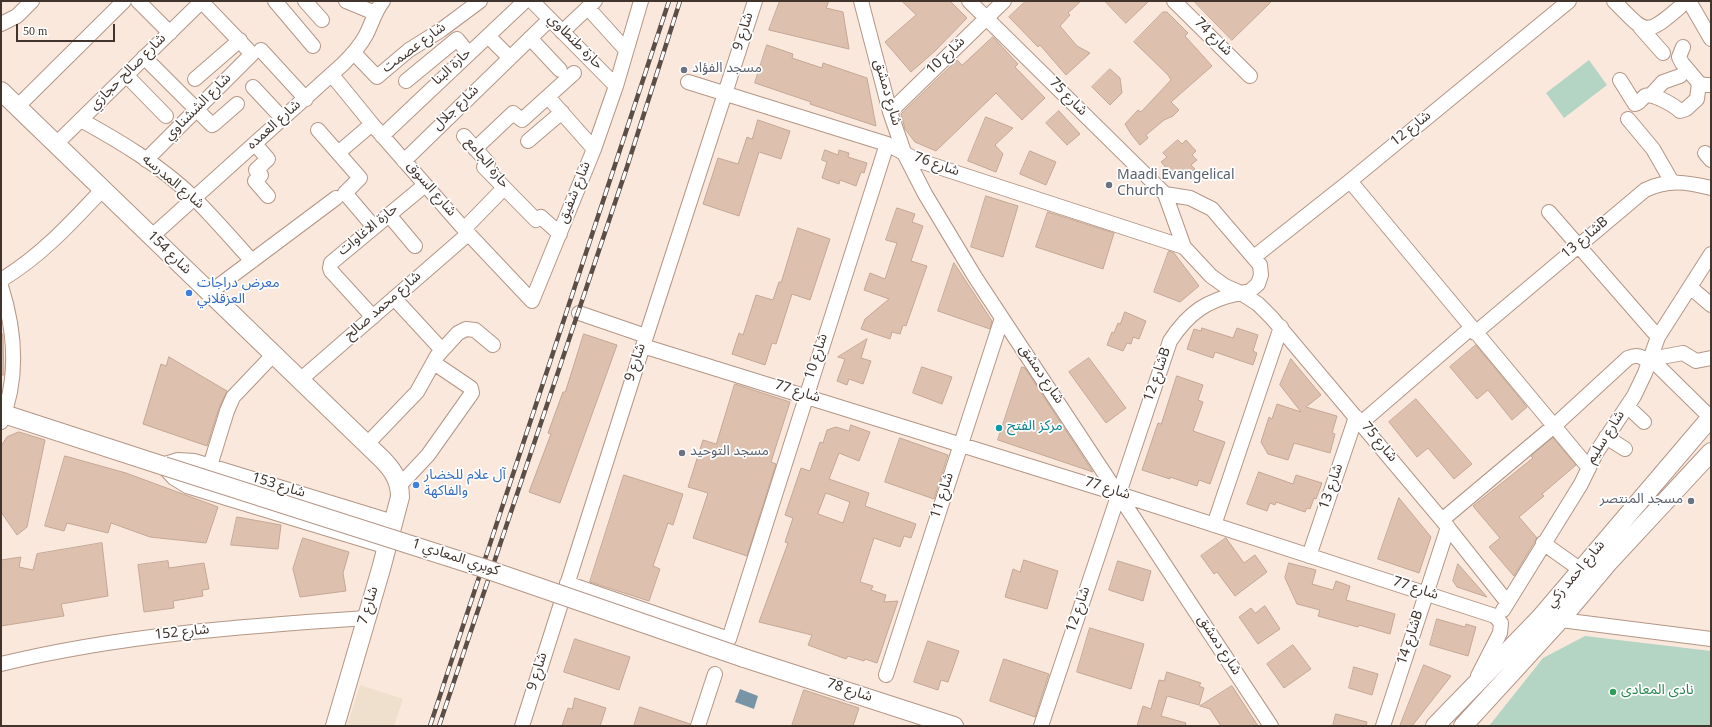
<!DOCTYPE html>
<html>
<head>
<meta charset="utf-8">
<style>
	body { margin:0 }
	#map { position:relative; width:1712px; height:727px; overflow:hidden; background:#fae8dd; font-family:Georgia,serif }
	canvas { display:block }
	.frame { position:absolute; inset:0; border:2px solid #40342d; pointer-events:none }
	.scale { position:absolute; left:16px; top:24px; width:99px; height:18px; box-sizing:border-box; border:2px solid #40342d; border-top:0; padding-left:5px; font-size:12px; line-height:14px; white-space:nowrap; color:#40342d; -webkit-text-stroke:3px #fff; paint-order:stroke }
</style>
</head>
<body>
<div id="map">
<canvas width="1712" height="727"></canvas>
<div class="frame"></div>
<div class="scale">50 m</div>
</div>
<script>
const g = document.querySelector('canvas').getContext('2d');
g.lineJoin = 'round';
function paint(path, color) { g.fillStyle = color; g.fill(path, 'evenodd'); }
function stroke(path, color, width, dash) { g.strokeStyle = color; g.lineWidth = width; g.lineCap = dash ? 'butt' : 'round'; g.setLineDash(dash || []); g.stroke(path); }
function write(font, color, halo, rows, align = 'center') {
  g.font = font + ' Georgia,"Noto Sans Arabic",serif'; g.lineWidth = 3.5; g.setLineDash([]); g.textBaseline = 'middle'; g.strokeStyle = halo; g.fillStyle = color; for (const [text, x, y, turn = 0] of rows) {
    g.save(); g.translate(x, y); g.rotate((+turn || 0) * Math.PI / 180); g.textAlign = isNaN(turn) ? turn : align; if (halo) g.strokeText(text, 0, 0); g.fillText(text, 0, 0); g.restore();
  }
}
paint(new Path2D(`
	M360,685L403,699L394,726H347Z`), '#efdfcd');
paint(new Path2D(`
	M1589,60L1607,85L1564,118L1546,93Z
	M1585,636L1711,651V726H1489L1543,658Z`), '#b5d5c4');
paint(new Path2D(`
	M740,689L758,696L754,709L735,702Z`), '#7795a6');
const building = new Path2D(`
	M780,1H829L826,8L843,12L849,49L769,30Z
	M902,1H950L967,18L935,51L911,72L885,42L916,15Z
	M1026,1H1081L1068,13L1070,15L1060,26L1077,46L1090,53L1066,75L1040,45L1038,47L1009,17Z
	M1105,1H1149L1126,23Z
	M1194,1H1272L1232,40Z
	M1163,12H1167L1188,33L1185,36L1212,66L1171,102L1179,110L1173,116L1164,120L1146,135L1148,138L1140,145L1131,134L1125,124L1138,110L1141,112L1171,80L1168,75L1134,42Z
	M993,37L1018,64L1015,67L1045,98L1022,120L996,93L936,151L915,142L905,129L901,114L957,60L962,65Z
	M767,45L793,54L792,58L822,68L823,63L867,78L876,126L810,104L811,102L755,83Z
	M1110,69L1120,78L1122,93L1110,105L1092,87Z
	M1059,111L1080,134L1067,145L1046,123Z
	M986,117L1013,128L995,145L1003,154L996,172L968,161Z
	M758,120L790,131L781,159L759,152L739,216L703,204L718,158L738,164L747,137L752,139Z
	M1178,140L1182,144L1186,140L1196,151L1192,155L1197,160L1191,165L1195,169L1186,176L1180,169L1173,176L1161,162L1167,157L1163,153Z
	M825,150L838,155L839,150L849,153L848,157L867,163L864,173L861,172L856,186L840,180L839,184L822,178L827,162L822,160Z
	M1030,151L1056,162L1046,185L1020,174Z
	M986,196L1018,206L1003,257L971,247Z
	M897,208L915,214L912,222L923,226L911,261L927,266L906,326L903,325L900,334L892,332L890,339L861,329L865,319L889,299L864,290L870,273L885,279L897,243L886,240Z
	M1048,212L1114,233L1103,269L1036,247Z
	M798,228L830,239L810,300L792,294L776,344L772,343L765,365L732,354L739,333L743,335L756,295L773,300L779,282H781Z
	M1169,251L1174,253L1199,286L1180,302L1154,292Z
	M954,263L992,321L990,329L938,311Z
	M1125,312L1146,321L1139,339L1133,337L1131,344L1127,343L1123,351L1107,345L1112,332L1114,333L1118,323L1120,324Z
	M1202,328L1233,338L1237,328L1258,335L1253,351L1257,353L1253,365L1215,352L1213,358L1187,349L1194,329L1201,331Z
	M1,334H3V338L4,375H1Z
	M584,334L617,345L560,503L529,492L551,434L548,433L563,392H565Z
	M867,339L861,358L871,361L863,384L849,379L847,385L837,381L845,359L838,357Z
	M1476,345L1527,407L1512,420L1488,390L1477,399L1450,367Z
	M169,357L227,391L219,408L207,446L143,424L161,364L166,366Z
	M1089,358L1126,408L1106,423L1069,372Z
	M1291,359L1321,395L1306,407L1337,416L1332,433L1335,434L1330,453L1294,443L1288,460L1268,454L1261,442L1269,417L1272,419L1277,404L1301,412L1280,385Z
	M922,367L952,377L942,404L913,393Z
	M1022,367L1025,368L1093,472L998,440Z
	M1177,376L1203,385L1198,400L1203,402L1193,431L1225,442L1210,484L1199,480L1197,486L1170,477V479L1142,470L1158,423L1161,424Z
	M735,384L790,402L771,462L776,464L747,556L693,538L708,493L688,487L703,440L716,444Z
	M1416,399L1472,464L1454,479L1428,448L1417,457L1389,422Z
	M851,425L870,432L859,461L839,453L829,479L869,493L865,506L916,524L911,538L904,536L900,547L874,538L860,582L873,586L871,590L886,595L884,602L898,601L877,663L865,659L864,661L848,656L846,659L808,645L812,635L759,622L788,543L785,542L793,518L785,515L801,468L810,471L820,442L823,443L827,430L836,427L849,431ZM826,493L850,502L843,523L818,514Z
	M19,432L45,440L27,527L17,535L1,512V446L7,437Z
	M900,438L948,455L934,499L885,482Z
	M1553,438L1576,465L1542,494L1544,496L1519,517L1537,538L1514,576L1489,547L1500,538L1473,506L1533,458L1531,456Z
	M65,456L126,473L218,507L206,543L150,537L111,523L108,533L67,523L64,531L45,526Z
	M1259,472L1293,484L1296,475L1322,483L1316,499L1314,498L1310,509L1307,508L1305,512L1276,502L1275,505L1270,503L1267,511L1247,504Z
	M624,475L683,494L673,525L668,523L653,566L660,569L649,601L590,582Z
	M1399,498L1431,537L1419,573L1378,559Z
	M237,517L281,525L278,549L231,545Z
	M303,538L349,552L343,573L346,591L300,597L293,569Z
	M1226,538L1244,563L1255,555L1267,572L1235,596L1217,572L1214,574L1201,556Z
	M102,543L108,596L61,604L64,616L1,626V560L21,557L19,567L33,570L37,554Z
	M1024,560L1058,571L1047,609L1005,597L1013,569L1020,572Z
	M168,561L169,568L204,563L209,589L202,590L203,596L173,601L174,608L144,612L138,565Z
	M1118,561L1151,571L1143,601L1109,590Z
	M1289,563L1316,570L1312,584L1333,590L1336,581L1350,586L1346,600L1395,614L1390,634L1359,625L1358,627L1318,616L1320,610L1297,604L1285,578Z
	M1458,564L1487,597L1457,587L1453,581Z
	M1265,606L1280,629L1258,644L1239,617L1251,608L1255,613Z
	M1437,619L1465,627L1466,624L1476,627L1468,656L1430,645Z
	M1090,628L1144,644L1131,689L1077,672Z
	M575,639L630,657L619,690L564,672Z
	M928,641L959,651L948,682L941,680L938,690L914,682Z
	M1293,645L1311,669L1284,688L1267,664Z
	M1004,659L1049,674L1035,717L990,701Z
	M1424,665L1451,676L1412,726H1400Z
	M1354,667L1378,674L1372,695L1349,688Z
	M1167,672L1201,683L1199,686L1204,688L1199,705L1167,696L1161,716L1186,723L1185,726H1137L1143,706L1151,709L1159,680L1164,681Z
	M1232,686L1258,726H1221L1210,709L1200,706Z
	M804,690L859,708L853,726H792Z
	M575,698L606,708L600,726H562L568,708L572,709Z
	M640,707L690,724V726H634Z
	M1336,714L1367,722L1366,726H1333Z`);
paint(building, '#ddc0ad');
stroke(building, '#c4a795', 1);
const minor = new Path2D(`
	M138,1L170,33
	M275,1L313,46
	M305,1L322,20
	M346,1L375,13
	M532,1L616,86
	M861,1L890,112L905,155L925,194L975,277L1271,726
	M969,1L1165,194L1184,247L1211,276L1225,286L1241,293L1250,291L1258,284L1261,275L1260,265L1212,209L1190,198L1165,194
	M1174,1L1250,76
	M1614,1C1646,33 1644,38 1680,7
	M1689,1L1711,39
	M588,8L626,50
	M1,24L17,16L32,1
	M1640,27L1663,53
	M562,32L595,1
	M488,36L510,58
	M530,38L560,70
	M1683,47L1679,57L1682,63L1699,83L1704,85H1711
	M261,50L306,99
	M354,53L377,77L409,50L441,30L480,1
	M144,57L212,125L214,124L237,104
	M126,75L166,116
	M332,75L372,124L464,229L532,301L594,149L616,86L641,1
	M195,79L240,40
	M1620,80L1635,104C1640,103 1641,99 1645,96C1652,92 1675,106 1680,111L1686,109L1697,99L1699,83
	M406,81L457,39L469,54
	M688,82L887,144L917,160L1184,247
	M253,87L283,119
	M1651,95L1663,82L1680,76
	M548,97L594,149
	M17,107L124,1
	M890,112L1004,1
	M1628,119L1653,149L1672,182
	M81,120C121,142 161,166 194,198C214,218 233,240 252,261
	M318,130L360,178L345,193L374,227
	M382,136L525,1
	M464,136L488,163L484,167L536,220L541,217L560,234
	M528,141L562,112
	M56,144L202,1
	M255,144L268,159L256,170L261,175L255,181L268,196
	M475,149L513,113L522,120L574,73
	M338,153L372,124
	M1705,153L1711,160
	M146,160L252,54L201,1
	M404,161L550,19
	M1350,181L1589,468
	M1549,212L1658,337
	M389,215L415,246
	M464,229L504,188
	M151,237L343,64C352,55 360,46 366,35C372,23 375,11 383,1
	M1254,257L1350,181L1569,1
	M1,280C41,256 71,223 102,190
	M1,286C15,330 19,378 1,422
	M1690,287L1711,305
	M209,293L336,198
	M394,298L442,350
	M579,313L646,336
	M373,317L331,271L330,268L331,263L425,185
	M1475,333L1645,190C1669,179 1686,182 1711,188
	M643,346L1119,494L1495,616L1501,623L1500,633L1478,676
	M1651,359L1711,418
	M1651,359L1683,353L1696,361L1711,358
	M300,380L468,234
	M1627,406L1644,422
	M1361,423L1471,328
	M1606,437L1625,449
	M367,444L417,392L437,356L458,333L466,329L475,330L493,345
	M210,466L227,411L233,397L273,355
	M399,486L428,455L472,393L471,388L434,363
	M1442,520L1554,426L1628,358C1637,354 1641,356 1649,362
	M1214,525L1281,327
	M1543,543L1581,570
	M381,545L187,486L174,478L162,465L178,460L194,461L393,522
	M1309,556L1356,417
	M567,583L729,639L887,144
	M1503,610L1581,484L1596,453L1634,396L1645,373L1658,337L1711,254
	M1553,619L1711,639
	M1,664C120,635 244,626 366,618
	M886,675L1002,318
	M522,726L643,346L755,1
	M698,726L715,674
	M1041,726L1170,341C1189,312 1207,300 1241,293L1258,304L1272,318L1442,520L1507,602
	M1383,726L1448,527`);
const tertiary = new Path2D(`
	M1,91L382,459C393,470 400,481 400,497L381,569L335,726
	M1,413L164,466
	M744,658L954,726
	M1435,726L1540,618L1711,417
	M1463,726L1560,620L1608,563L1711,452`);
stroke(minor, '#b39685', 16);
stroke(tertiary, '#b39685', 20);
stroke(minor, '#fff', 14);
stroke(tertiary, '#fff', 18);
const rail = new Path2D(`
	M430,726L669,1
	M439,726L627,167L680,1`);
stroke(rail, '#5b4e47', 4.5);
stroke(rail, '#fff', 3, [9]);
const tertiaryBridge = new Path2D(`
	M164,466L483,568L744,658`);
stroke(tertiaryBridge, '#b39685', 20, []);
stroke(tertiaryBridge, '#fff', 18);
for (const [x, y, r, color] of [
	[684,70,4,"#6b7280"],
	[1109,185,4,"#6b7280"],
	[189,293,4,"#3f7fe0"],
	[999,428,4,"#0f9aa8"],
	[682,453,4,"#6b7280"],
	[416,485,4,"#3f7fe0"],
	[1691,501,4,"#6b7280"],
	[1613,692,4,"#2e9e5b"]
]) { const dot = new Path2D(); dot.arc(x, y, r, 0, 2 * Math.PI); g.fillStyle = color; g.fill(dot); stroke(dot, '#fff', 1.5); }
write('14px', '#40342d', '#fff', [
	["شارع 9",745,32,-73],
	["شارع 74",1212,38,45],
	["حارة طنطاوي",574,43,45],
	["شارع عصمت",415,49,-36],
	["شارع 10",947,57,-44],
	["حارة البنا",453,68,-43],
	["شارع صالح حجازي",129,73,-45],
	["شارع دمشق",886,93,74],
	["شارع 75",1067,98,45],
	["شارع الششناوي",199,108,-45],
	["شارع جلال",457,109,-44],
	["شارع العمده",275,126,-42],
	["شارع 12",1412,130,-39],
	["حارة الجامع",486,164,51],
	["شارع 76",936,166,19],
	["شارع المدرسه",172,183,40],
	["شارع السوق",430,190,49],
	["شارع شفيق",576,193,-68],
	["حارة الاغاوات",369,231,-39],
	["شارع 13B",1586,239,-40],
	["شارع 154",168,254,44],
	["شارع محمد صالح",384,307,-41],
	["شارع 10",818,357,-72],
	["شارع 9",637,363,-72],
	["شارع دمشق",1040,375,56],
	["شارع 12B",1159,375,-71],
	["شارع 77",797,393,17],
	["شارع سليم",1607,438,-58],
	["شارع 75",1378,443,50],
	["شارع 153",278,487,17],
	["شارع 13",1333,487,-71],
	["شارع 77",1107,490,17],
	["شارع 11",944,496,-72],
	["كوبري المعادي 1",455,559,18],
	["شارع احمد زكي",1577,575,-50],
	["شارع 77",1415,590,18],
	["شارع 7",370,606,-73],
	["شارع 12",1080,610,-71],
	["شارع 152",182,634,-6],
	["شارع 14B",1412,638,-72],
	["شارع دمشق",1218,646,57],
	["شارع 9",539,672,-73],
	["شارع 78",849,692,18]
]);
write('14px', '#5b616d', '#fff', [
	["مسجد الفؤاد",692,70],
	["Maadi Evangelical",1117,177],
	["Church",1117,193],
	["مسجد التوحيد",690,453],
	["مسجد المنتصر",1683,501,"right"]
], 'left');
write('14px', '#366cbe', '#fff', [
	["معرض دراجات",197,285],
	["العزقلاني",197,301],
	["آل علام للخضار",424,477],
	["والفاكهة",424,493]
], 'left');
write('14px', '#0d838f', '#fff', [
	["مركز الفتح",1007,428]
], 'left');
write('14px', '#27864d', '#fff', [
	["نادى المعادى",1621,692]
], 'left');
</script>
</body>
</html>
